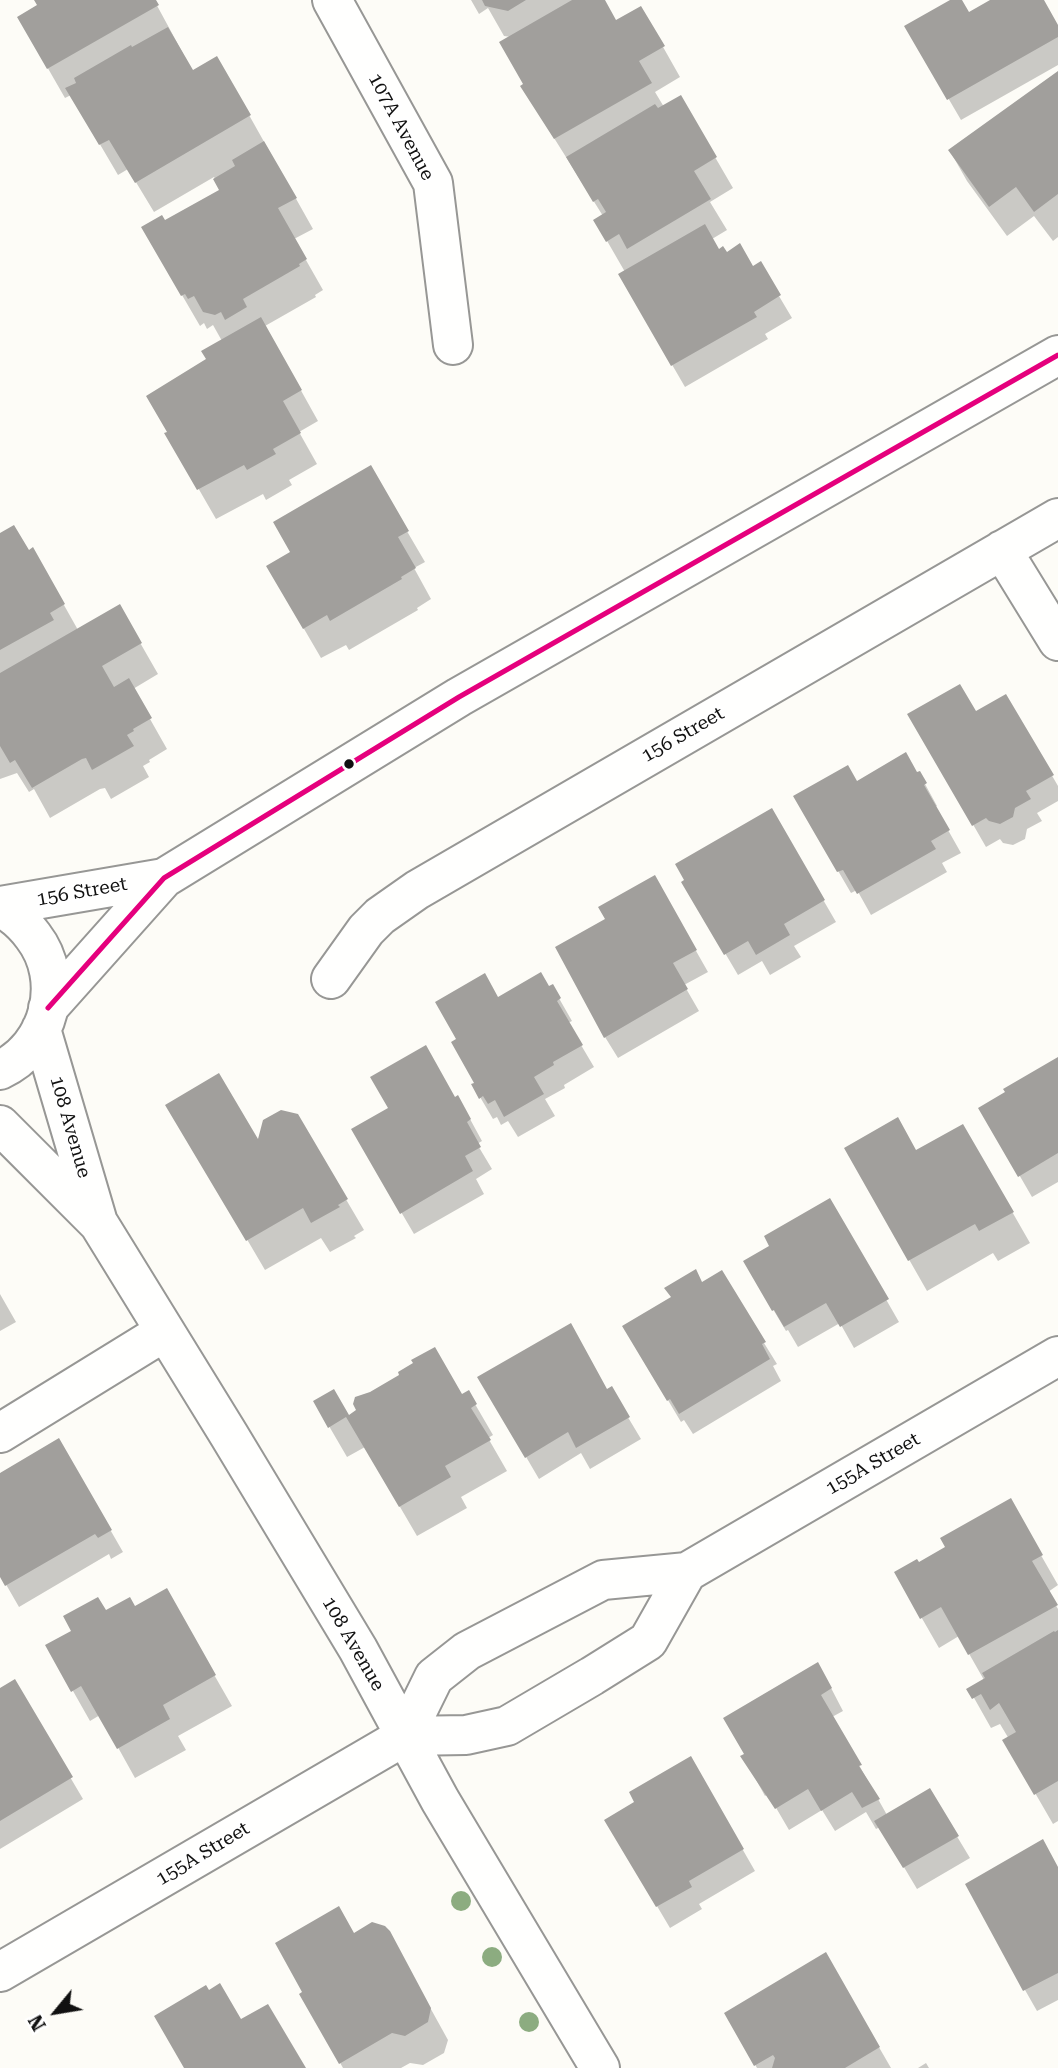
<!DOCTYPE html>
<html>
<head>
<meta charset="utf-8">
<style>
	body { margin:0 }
	#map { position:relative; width:1058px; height:2068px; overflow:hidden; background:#fdfcf7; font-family:"Roboto Serif",serif }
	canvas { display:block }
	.north { position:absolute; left:21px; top:1977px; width:70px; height:70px; -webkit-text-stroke:5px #fff; paint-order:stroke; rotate:240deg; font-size:19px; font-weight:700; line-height:28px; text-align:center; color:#111 }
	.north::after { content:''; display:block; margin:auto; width:24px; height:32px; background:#111; clip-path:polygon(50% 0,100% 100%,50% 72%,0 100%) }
</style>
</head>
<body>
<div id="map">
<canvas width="1058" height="2068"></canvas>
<div class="north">N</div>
</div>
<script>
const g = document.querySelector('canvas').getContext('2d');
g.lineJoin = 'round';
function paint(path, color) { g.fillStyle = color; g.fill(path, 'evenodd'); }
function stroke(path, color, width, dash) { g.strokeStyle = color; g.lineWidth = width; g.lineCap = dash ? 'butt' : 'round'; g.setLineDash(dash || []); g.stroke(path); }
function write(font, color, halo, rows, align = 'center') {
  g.font = font + ' "Roboto Serif",serif'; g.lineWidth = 7; g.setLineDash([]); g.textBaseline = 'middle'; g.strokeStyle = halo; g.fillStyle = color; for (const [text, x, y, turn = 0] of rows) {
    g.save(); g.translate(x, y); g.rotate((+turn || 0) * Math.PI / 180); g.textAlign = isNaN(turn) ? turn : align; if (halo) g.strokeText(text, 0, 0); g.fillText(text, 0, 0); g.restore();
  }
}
paint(new Path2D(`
	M36,0H154L193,72L217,58L313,229L294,239L323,290L315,295L316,297L265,326L318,421L299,432L317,464L289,480L292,485L266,500L263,494L216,519L167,434L208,360L222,341L213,325L207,329L204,323L200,326L143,228L164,223L221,190L214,177L154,212L128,169L118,175L71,95L65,98L19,18L39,6Z
	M471,0H603L616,22L641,8L680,77L655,92L664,107L680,97L733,188L710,202L727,230L712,239L719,251L753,268L760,264L792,318L765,334L768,339L685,387L620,275L625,272L595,220L603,216L522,87L525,85L511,37L504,36L488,8L479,14Z
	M953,0H960L968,15L994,0H1043L1058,28V65L961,120L906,26Z
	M1058,73V237L1053,241L1034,216L1007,236L967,181L950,151Z
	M370,468L425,562L414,568L431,599L417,608L418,610L349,650L346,645L321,658L268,567L293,553Z
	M0,534L28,552L33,550L78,630L119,606L158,674L133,689L167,749L149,760L150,762L143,766L149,777L111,799L105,788L100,789L50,818L34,789L29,792L17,773L0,779Z
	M1006,696L1058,786V801L1037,813L1042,821L1027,829L1025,839L1013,845L1003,843L1000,839L986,847L910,715L976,714Z
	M919,773L937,806L935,807L961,853L942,863L947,872L871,915L857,890L851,893L795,797L857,783Z
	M771,810L836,922L794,946L801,957L770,975L762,961L738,975L683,882Z
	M654,877L708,972L684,985L699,1011L618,1058L605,1037L607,920Z
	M552,986L572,1021L568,1023L594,1067L564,1085L565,1088L545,1099L555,1116L518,1137L508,1121L501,1125L497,1117L493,1119L473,1085L477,1083L497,999Z
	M1058,1059V1182L1032,1197L981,1109Z
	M455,1099L470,1119L482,1141L477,1144L492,1169L476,1179L484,1194L414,1234L353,1130Z
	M168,1105L259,1144L297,1116L364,1230L354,1236L356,1238L330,1252L321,1238L265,1270Z
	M963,1126L1030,1243L998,1261L993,1253L927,1291L846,1149L916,1152Z
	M829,1200L899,1322L854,1348L840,1323L798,1347L788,1330L786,1331L745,1262L772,1246Z
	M702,1284L764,1343L777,1364L773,1366L781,1381L693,1434L684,1420L681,1422L637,1348L672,1298Z
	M0,1294L16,1322L0,1331Z
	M401,1375L461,1396L468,1392L493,1435L488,1438L507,1471L461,1497L467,1508L417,1536L365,1447L347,1457L315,1402L348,1417L359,1411L370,1393Z
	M480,1378L607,1391L611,1389L641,1439L590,1469L581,1453L539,1479Z
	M59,1441L123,1552L111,1559L109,1554L19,1607L0,1574V1475Z
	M1010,1501L1058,1585L1048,1592L1058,1609V1821L1053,1824L1005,1741L1009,1739L1000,1724L991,1728L969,1689L984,1680L959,1636L939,1648L896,1573L918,1564L947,1548Z
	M166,1591L232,1706L178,1736L186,1750L135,1778L100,1715L90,1721L73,1691L105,1612L135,1608Z
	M14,1682L83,1799L0,1849V1690Z
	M830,1686L843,1711L832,1717L887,1815L929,1790L970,1858L917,1889L880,1827L876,1829L866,1812L835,1831L822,1810L789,1830L768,1794L765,1796L743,1756Z
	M690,1758L755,1871L699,1904L702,1909L670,1928L606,1820L637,1803Z
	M1058,1870V2000L1037,2011L1025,1990Z
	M825,1954L891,2068H757L726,2013Z
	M406,1964L448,2040L444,2053L423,2065L410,2063L401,2068H343L302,1994Z
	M926,2063L929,2068H918Z`), '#0003');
paint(new Path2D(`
	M34,0H156L159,5L47,69L17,17L37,5Z
	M482,0H526L508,11L485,6Z
	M572,0H605L616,20L641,6L665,46L639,61L652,83L554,139L520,86L523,84L499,42Z
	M950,0H962L969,12L990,0H1044L1058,25V37L947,100L904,26Z
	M168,27L193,70L217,56L251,115L135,183L109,140L99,145L65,88L76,83L74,78L131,45L132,47Z
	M1058,71V194L1034,212L1016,187L989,207L948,150Z
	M681,95L717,157L694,171L711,199L627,249L619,234L606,242L593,220L606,212L598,199L593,202L566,157L655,104L658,108Z
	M264,141L297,198L278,208L307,259L299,264L300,266L243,299L247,307L225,320L221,312L215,315L203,312L194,296L188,299L185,294L181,296L141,227L162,215L165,220L219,190L213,179L235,166L232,160Z
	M705,224L719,249L723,246L727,252L740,243L753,266L761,261L781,295L754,312L757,317L671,366L618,274Z
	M261,317L302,390L283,401L301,433L273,449L276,454L247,470L244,465L197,490L164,433L167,432L146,396L206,359L201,351Z
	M371,465L409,531L398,537L416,568L401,577L402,579L330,621L327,615L303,629L266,566L290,552L273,522Z
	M14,525L29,550L33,547L65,604L50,613L54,620L0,650V533Z
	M120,604L142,643L102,666L114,687L129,678L152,718L133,729L134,731L127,735L134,746L92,770L86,758L82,759L32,788L15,760L10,763L0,746V673Z
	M960,684L976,711L1006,694L1054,775L1026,791L1031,799L1015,808L1013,817L1000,824L989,821L986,818L972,826L907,714Z
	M906,752L917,772L920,771L927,783L924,785L950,830L931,841L936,849L857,894L843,870L837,872L793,796L848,765L857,781Z
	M772,808L825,900L784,924L790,935L756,955L748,941L724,955L681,882L684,880L675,864Z
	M655,875L697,950L673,963L688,989L604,1038L555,947L605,919L598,907Z
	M541,972L549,986L553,984L561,998L557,1001L583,1045L553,1062L554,1065L534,1077L544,1094L504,1117L495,1100L488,1104L483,1096L479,1099L471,1084L474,1083L451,1042L456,1039L435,1002L485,973L498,997Z
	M426,1045L455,1097L458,1095L471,1119L467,1122L481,1147L465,1156L473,1171L400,1214L351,1129L388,1108L370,1077Z
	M1058,1057V1153L1018,1177L978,1108L1005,1092L1003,1089Z
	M219,1073L258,1139L263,1120L281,1110L298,1114L348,1199L338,1205L340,1207L311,1223L303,1208L246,1241L165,1105Z
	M898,1117L916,1150L963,1124L1014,1212L979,1231L975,1224L908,1261L844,1148Z
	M830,1198L889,1299L840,1327L826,1303L784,1327L774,1310L772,1311L743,1261L769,1246L764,1236Z
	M696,1269L702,1282L722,1270L766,1342L762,1344L770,1359L679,1414L670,1399L667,1401L622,1326L671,1297L664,1288Z
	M571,1323L607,1389L612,1386L630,1417L576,1448L568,1432L525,1458L477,1377Z
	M435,1347L462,1394L469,1390L477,1404L471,1408L491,1440L445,1466L451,1477L399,1507L346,1417L328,1428L313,1401L334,1389L349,1415L356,1410L353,1404L355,1397L370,1392L399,1375L398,1372L413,1363L411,1360Z
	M59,1438L112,1530L98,1538L95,1534L5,1586L0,1577V1473Z
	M1011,1498L1043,1555L1032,1561L1058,1605L968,1655L941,1607L920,1619L894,1572L917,1559L919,1562L945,1547L940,1538Z
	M167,1588L216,1675L163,1705L170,1719L117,1749L81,1686L71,1692L45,1645L71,1631L63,1616L98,1597L106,1610L130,1597L135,1606Z
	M1058,1630V1781L1034,1795L1002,1740L1016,1732L999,1703L990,1710L981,1694L972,1699L966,1689L985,1678L982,1673L1054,1631L1055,1632Z
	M818,1662L832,1688L821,1695L862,1765L859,1766L880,1799L862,1808L852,1792L821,1811L808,1789L775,1809L740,1756L744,1754L723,1718Z
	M15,1679L73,1777L0,1821V1688Z
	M691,1756L744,1849L689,1881L692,1887L656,1907L604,1820L634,1802L629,1792Z
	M930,1788L959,1836L903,1868L874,1821Z
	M1043,1839L1058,1867V1973L1023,1991L965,1884Z
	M339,1906L354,1933L372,1922L385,1926L390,1931L431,2008L428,2022L405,2036L392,2033L339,2064L299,1994L302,1992L275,1943Z
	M826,1952L880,2047L845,2068H772L775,2058L773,2055L754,2066L724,2013Z
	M220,1983L241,2019L268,2004L306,2068H184L154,2016L206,1985L209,1990Z`), '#a19f9c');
const minor = new Path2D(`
	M332,0L433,183L453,345
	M1002,550L1058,641
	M0,906L164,878
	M0,908C14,914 24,924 33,936C67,980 50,1047 0,1070
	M331,979L366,930L380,916L417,890L1058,518
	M48,1008L164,878L459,697L1058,355
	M41,1029L97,1219
	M0,1125L99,1224L229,1435L358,1649L440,1800L600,2068
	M0,1433L164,1332
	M405,1736L434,1677L467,1651L603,1580L687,1572L1058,1356
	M0,1972L405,1736L466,1735L507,1726L592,1676L648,1641L687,1572`);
stroke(minor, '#979795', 42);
stroke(minor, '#fffffe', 38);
stroke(new Path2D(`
	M48,1008L164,878L459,697L1058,355`), '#e5007d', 5);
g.fillStyle = '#8cac80';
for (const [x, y] of [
	[461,1901],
	[492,1957],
	[529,2022]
]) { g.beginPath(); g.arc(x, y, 10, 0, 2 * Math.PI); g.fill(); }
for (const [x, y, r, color] of [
	[349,764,6,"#111"]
]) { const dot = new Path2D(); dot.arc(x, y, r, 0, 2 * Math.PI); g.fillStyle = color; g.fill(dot); stroke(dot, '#fff', 2.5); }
write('19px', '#111', '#fff', [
	["107A Avenue",401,127,62],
	["156 Street",683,735,-30],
	["156 Street",82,892,-10],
	["108 Avenue",70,1127,74],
	["155A Street",873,1464,-30],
	["108 Avenue",353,1644,60],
	["155A Street",203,1854,-31]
]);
</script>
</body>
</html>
